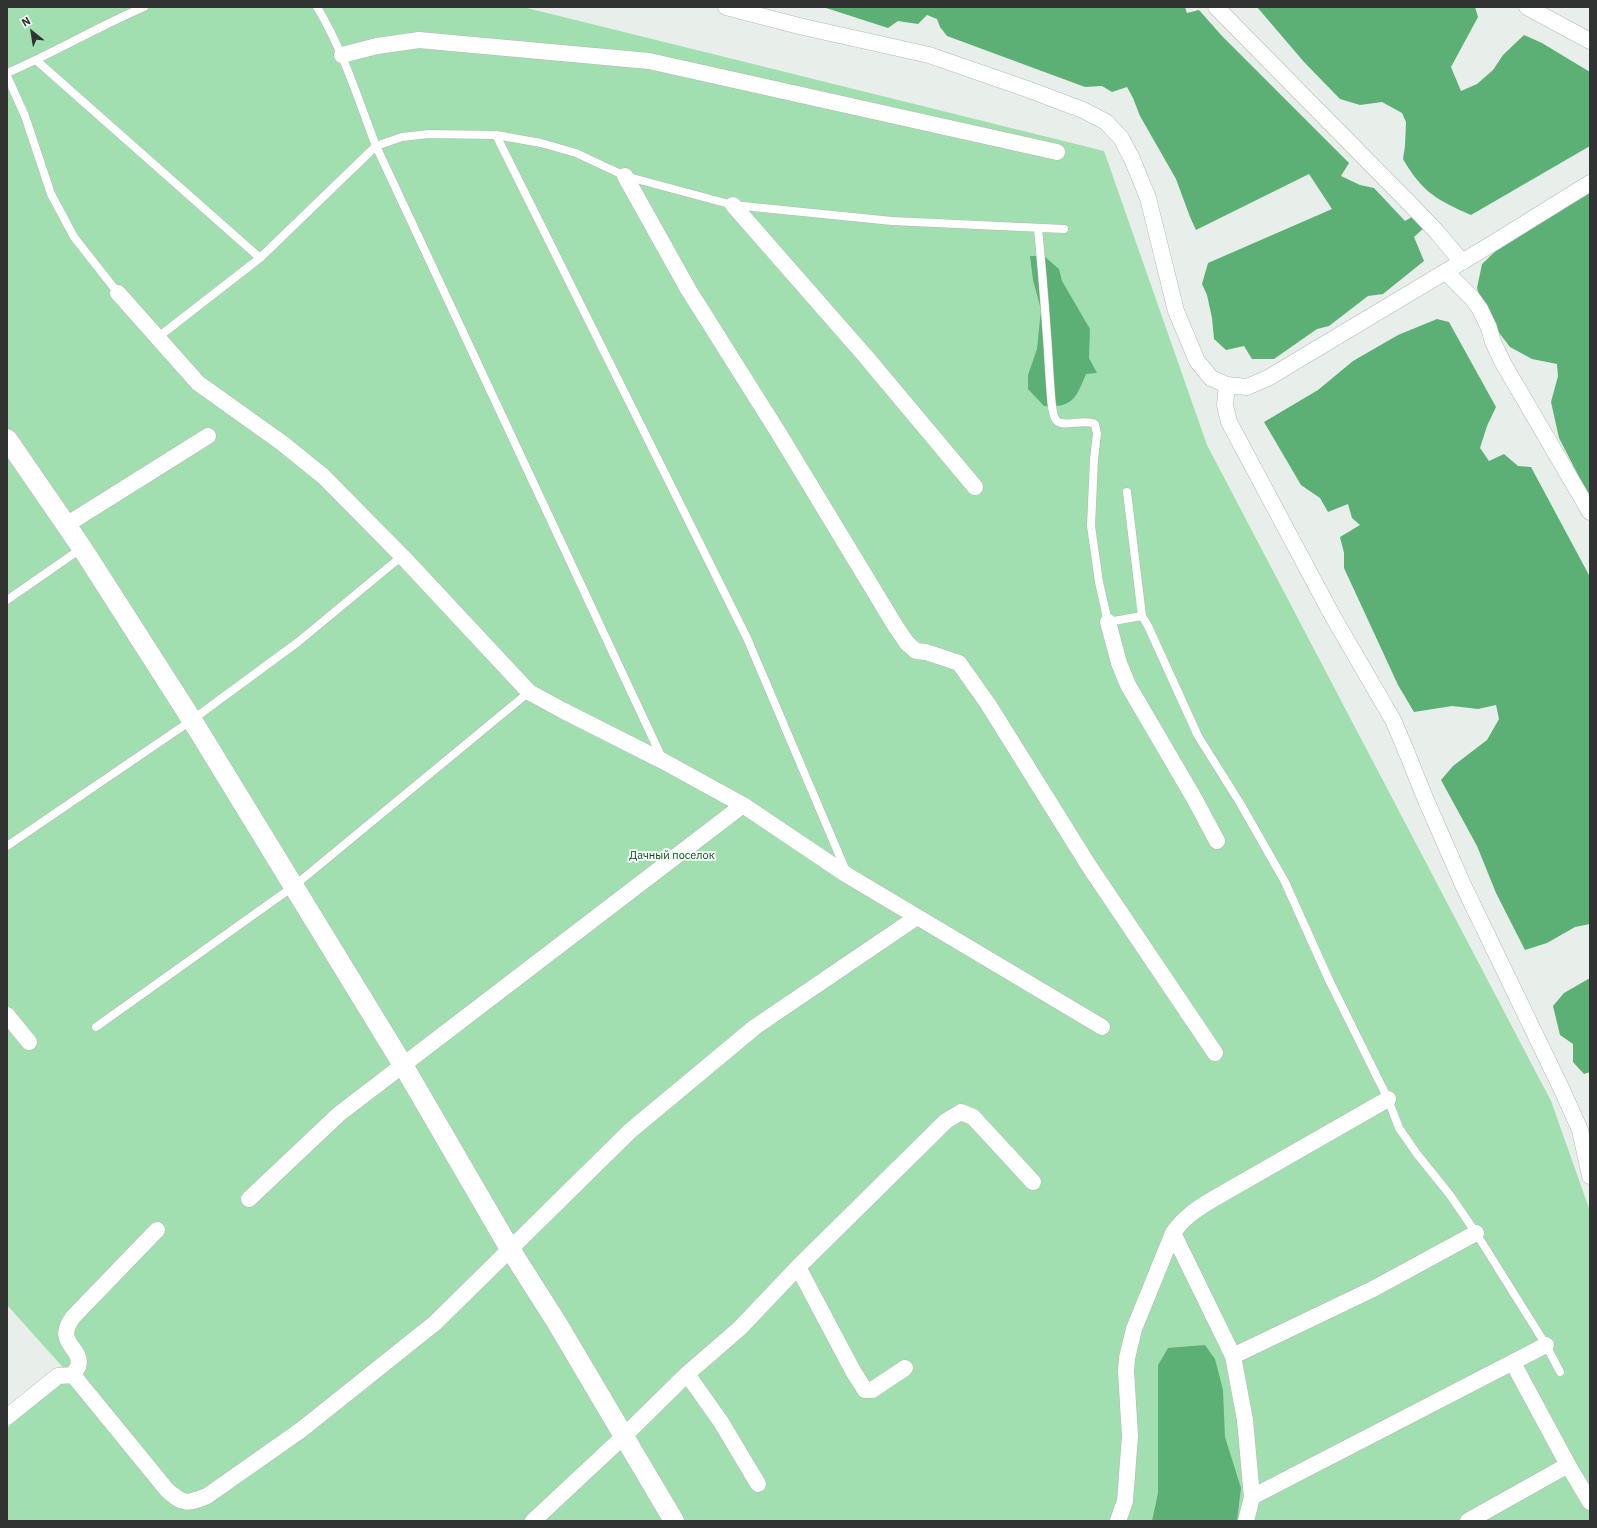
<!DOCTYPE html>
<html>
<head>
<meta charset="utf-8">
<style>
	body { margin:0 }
	#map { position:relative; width:1597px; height:1528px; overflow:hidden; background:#e8eee9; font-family:"IBM Plex Sans",sans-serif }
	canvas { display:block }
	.frame { position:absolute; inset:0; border:8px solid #303331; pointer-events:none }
	.north { position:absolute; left:12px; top:12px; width:40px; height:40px; -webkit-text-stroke:3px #f5fcf6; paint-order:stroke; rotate:330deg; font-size:11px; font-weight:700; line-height:16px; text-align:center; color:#303331 }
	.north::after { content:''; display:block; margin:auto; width:14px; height:18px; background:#303331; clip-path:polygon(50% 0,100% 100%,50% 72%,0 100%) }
</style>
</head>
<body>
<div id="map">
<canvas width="1597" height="1528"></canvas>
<div class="frame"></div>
<div class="north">N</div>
</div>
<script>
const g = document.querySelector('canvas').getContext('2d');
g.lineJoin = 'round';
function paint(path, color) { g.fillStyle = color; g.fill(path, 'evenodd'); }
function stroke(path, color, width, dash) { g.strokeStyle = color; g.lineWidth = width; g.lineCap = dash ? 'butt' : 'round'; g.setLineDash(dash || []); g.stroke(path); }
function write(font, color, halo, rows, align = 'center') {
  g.font = font + ' "IBM Plex Sans",sans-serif'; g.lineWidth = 4; g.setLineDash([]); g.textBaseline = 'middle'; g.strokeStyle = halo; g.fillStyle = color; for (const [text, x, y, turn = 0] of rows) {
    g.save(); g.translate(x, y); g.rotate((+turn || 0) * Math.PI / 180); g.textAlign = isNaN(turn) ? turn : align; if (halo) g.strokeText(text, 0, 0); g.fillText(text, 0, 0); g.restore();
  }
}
paint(new Path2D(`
	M7,7H523L1104,151L1207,445L1551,1101L1590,1211V1521H7V1428L68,1373L7,1305Z`), '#a1dfb0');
paint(new Path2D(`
	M823,7H1185L1187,13L1199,10L1222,36L1349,163L1341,176L1360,185L1374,188L1405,221L1417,214L1425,227L1414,237L1424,261L1383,294L1368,296L1329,326L1317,329L1274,359H1252L1244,346L1226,350L1214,339L1212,318L1207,295L1202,284L1208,263L1332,209L1309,174L1196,230L1190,217L1176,179L1140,116L1133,98L1127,87L1112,92L1102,86L1085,87L947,36L940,27L937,19L927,15L918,24L898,21L888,28Z
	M1257,7H1475L1478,17L1451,67L1461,91L1477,84L1493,70L1503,55L1524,35L1542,43L1590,72V146L1471,215C1437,200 1422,192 1403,159L1405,146L1406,122L1402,113L1382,102L1360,105L1340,99L1304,62Z
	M1590,193V498L1559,438L1551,402L1558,376L1557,364L1532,359L1510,347L1486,316L1477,288L1482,264L1502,245Z
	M1030,256H1044L1059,269L1062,281L1090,329L1089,358L1097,373L1086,374C1076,398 1073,408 1044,406L1028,389V375L1037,349L1041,310L1033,280Z
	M1437,319L1449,322L1496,407L1487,426L1480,448L1489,461L1504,454L1518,466L1531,467L1590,577V924L1575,927L1547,943L1525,950L1496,893L1477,846L1441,780L1453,766L1487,740L1499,719L1496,705L1478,709L1452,706L1414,712L1398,685L1344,568V553L1340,537L1360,525L1352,518L1348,504L1328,512L1320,498L1301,485L1264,422L1318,390L1353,361L1398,335Z
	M1590,978V1072L1584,1074L1573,1062V1044L1560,1035L1553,1006L1564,993Z
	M1205,1345L1215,1359L1223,1390L1225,1437L1241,1488L1237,1521H1152L1158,1493V1365L1168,1348Z`), '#5cb075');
const service = new Path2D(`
	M317,7C343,50 358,99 376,146L662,758
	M36,60L260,258
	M7,73C54,53 97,27 144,7
	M7,76L25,116L51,194L74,237L118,293
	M496,135L747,638L846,871
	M1038,228C1043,280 1047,331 1050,383C1051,392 1051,416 1057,421C1065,428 1083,418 1095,424L1097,434L1094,459L1091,526L1099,582L1108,622L1142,616L1148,626L1198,736L1240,803L1285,882L1329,980L1388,1099L1399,1128L1417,1154L1450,1195L1476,1233L1546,1345L1560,1372
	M157,338L260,258L376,146L402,137L429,134L496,135L541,143L576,153L625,176L733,205L892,221L1064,229
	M1127,492L1142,616
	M7,600L82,548
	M7,846L192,720L298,642L402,556
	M96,1027L294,886L529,692`);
const minor = new Path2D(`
	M726,7L799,26L929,55L1027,89L1083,110L1106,122L1121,138L1132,159L1148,198L1176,311L1197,361L1211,378L1227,385L1247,387L1268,378L1495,242L1590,183
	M1216,7L1413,207L1436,231L1462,262
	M1527,7L1590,41
	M342,55L377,46L419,40L649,61L1057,152
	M625,176L688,289L778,432L896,627L907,643L916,651L926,652L959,663L988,704L1089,866L1215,1053
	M733,205L867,358L975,487
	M1446,272L1472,298L1480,309L1489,328L1493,342L1503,363L1590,512
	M118,293L198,383L282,443L323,476L402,556L529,692L562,710L663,761L743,805L847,875L1102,1027
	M1227,385L1225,405L1229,422L1332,615L1393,720L1409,758L1425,798L1464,887L1563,1092L1580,1130L1590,1176
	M66,525L208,436
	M1108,622L1119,663L1128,685L1194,798L1217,841
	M7,1015L29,1042
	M249,1199L339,1114L743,805
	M157,1230L73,1317C53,1344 84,1347 78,1367C77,1369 74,1372 73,1375L167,1490C184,1505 187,1504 207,1496L301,1430L435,1323L630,1131L755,1027L917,917
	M1173,1233L1233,1356L1245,1420L1252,1497L1246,1521
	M798,1267L853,1371L865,1390H872L905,1368
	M1233,1356L1373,1289L1476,1233
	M1513,1363L1568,1465
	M687,1374L721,1422L758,1484
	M7,1417L58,1376L73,1375
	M1252,1497L1546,1345
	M533,1521L624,1436L687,1374L740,1328L798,1267L946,1121L961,1112L973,1117L1033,1182
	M1118,1521L1125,1501L1130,1436L1126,1371L1127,1358L1134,1329L1173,1233C1184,1217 1198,1208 1215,1198L1388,1099
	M1468,1521L1568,1465L1590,1502`);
const tertiary = new Path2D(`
	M7,439L82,548L192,720L403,1065L510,1249L557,1323L674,1521`);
stroke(service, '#b3b9b4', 9);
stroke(minor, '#b3b9b4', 17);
stroke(tertiary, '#b3b9b4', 21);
stroke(service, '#fff', 8);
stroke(minor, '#fff', 16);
stroke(tertiary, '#fff', 20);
write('11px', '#0c4c25', '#f5fcf6', [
	["Дачный поселок",672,856]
]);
</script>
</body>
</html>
